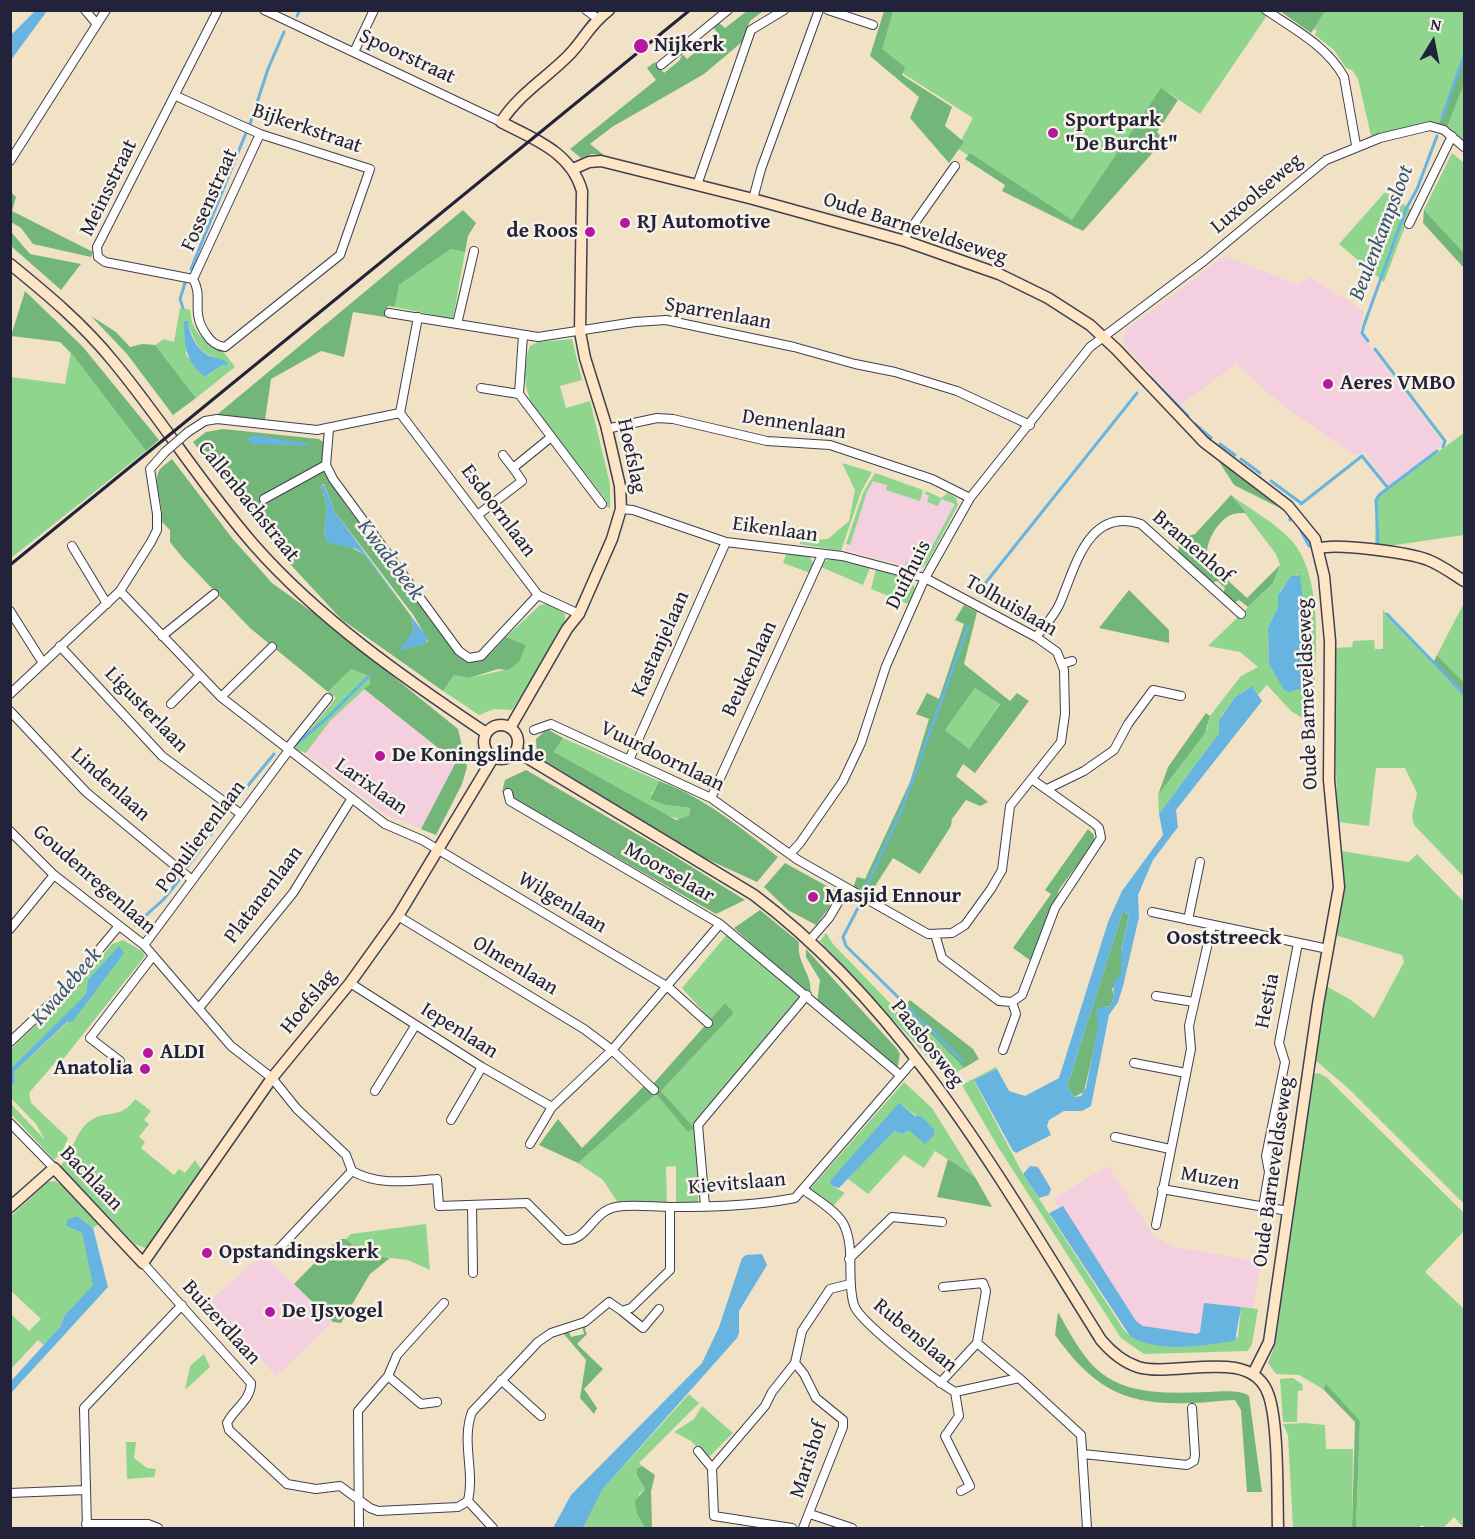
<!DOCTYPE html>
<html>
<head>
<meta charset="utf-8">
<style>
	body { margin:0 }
	#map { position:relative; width:1475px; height:1539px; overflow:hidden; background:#f1e2c6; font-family:"Gentium Book Plus",serif }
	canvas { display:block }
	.frame { position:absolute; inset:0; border:12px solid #22223b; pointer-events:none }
	.north { position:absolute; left:1403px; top:12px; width:60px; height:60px; -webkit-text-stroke:4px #f7f3e8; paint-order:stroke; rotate:10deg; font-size:16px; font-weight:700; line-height:24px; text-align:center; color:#22223b }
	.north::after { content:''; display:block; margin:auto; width:21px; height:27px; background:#22223b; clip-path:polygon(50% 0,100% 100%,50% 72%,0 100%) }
</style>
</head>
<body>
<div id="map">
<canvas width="1475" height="1539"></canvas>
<div class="frame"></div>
<div class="north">N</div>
</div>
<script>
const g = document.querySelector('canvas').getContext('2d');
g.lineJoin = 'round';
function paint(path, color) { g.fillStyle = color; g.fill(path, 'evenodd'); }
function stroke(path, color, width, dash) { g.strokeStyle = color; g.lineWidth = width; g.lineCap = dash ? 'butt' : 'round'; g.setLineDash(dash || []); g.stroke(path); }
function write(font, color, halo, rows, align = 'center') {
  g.font = font + ' "Gentium Book Plus",serif'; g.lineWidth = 5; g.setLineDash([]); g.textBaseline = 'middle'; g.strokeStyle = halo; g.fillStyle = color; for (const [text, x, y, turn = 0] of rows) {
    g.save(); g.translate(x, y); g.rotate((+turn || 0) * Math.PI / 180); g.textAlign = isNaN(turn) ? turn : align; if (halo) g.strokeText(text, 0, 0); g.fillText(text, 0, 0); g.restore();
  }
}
paint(new Path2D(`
	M1225,256L1298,285L1310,277L1364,311L1359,332L1443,444L1389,486L1365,452L1354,455L1281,404L1236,364L1180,405L1124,344L1123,338L1126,330Z
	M875,473L955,504L923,563L917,565L906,563L905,566L845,550L863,493Z
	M364,689L456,762L421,829L384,813L306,753L330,721Z
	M1108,1166L1155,1237L1174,1247L1261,1262L1253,1310L1193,1337L1139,1327L1053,1199Z
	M262,1254L333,1322L276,1376L209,1302Z`), '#f3cfe0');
paint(new Path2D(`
	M886,11H1270L1200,114L1169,93L1076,228L957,148L973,118L877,57Z
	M1284,11H1464V142L1444,126L1419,125L1371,136L1358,79L1352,70L1346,68L1334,50L1315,35L1317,31Z
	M1452,153L1464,163V253L1424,210Z
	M1386,191L1411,210L1384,282L1339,244Z
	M451,249L465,252L453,319L395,307L399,285Z
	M180,308L190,310L192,322L197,332L210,347L223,351L235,367L196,398L155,345L164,339L174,342ZM186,320C192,331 195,349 209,355C217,359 224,359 230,366L222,365L206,377L186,355Z
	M572,339L582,380L560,386L566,408L590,401L610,484V508L604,505L607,501L534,408C524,391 522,365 530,346L538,342Z
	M71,352L146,451L11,558V377L65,384Z
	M1464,433V535L1375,548L1376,497Z
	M842,463L872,472L861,492L841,551L800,544V541L828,539L849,521L855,490Z
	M875,473L923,490L920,501L886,490L887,485L873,481L867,492L850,545L846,544L863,493Z
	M926,491L941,498L948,493L956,498L958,505L927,563L921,569L905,566L906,562L917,565L923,563L955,504L941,499L938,506L927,502L929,496L925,494Z
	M1231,495C1250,509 1274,522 1290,539C1328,578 1314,674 1312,724L1291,711L1267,685L1258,695L1252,686L1235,697L1221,716L1219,733L1159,814L1158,795L1207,729L1210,716L1241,676L1258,667L1240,652L1208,646L1273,583L1280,565L1276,554ZM1298,574L1304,613L1302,641L1306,665L1303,679L1285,691L1269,664L1268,628L1278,607L1280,591L1291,577Z
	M787,552L808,555L813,562L810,573L783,563Z
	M833,559L870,568L863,585L821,567L825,561Z
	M876,569L911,578L915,589L908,604L871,589Z
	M1464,603V683L1437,655Z
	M549,604L565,614V627L512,710L494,709L479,715L443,691L454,675L469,678L504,670L526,645L506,637L540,605Z
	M1383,610L1464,697V877L1414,825L1412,816L1417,793L1405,768H1376L1369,826L1338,822L1334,720L1335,648L1352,647L1353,641L1374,640L1375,649H1383Z
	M351,669L369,676L370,684L330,721L306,753L294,749L336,698L328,692Z
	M975,688L1000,703L969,749L945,730Z
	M563,738L659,781L651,795L664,805L690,808L689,816L683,820L668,816L554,752Z
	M1341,851L1409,862L1417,854L1464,902V1204L1348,1088L1315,1060L1326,986L1351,1000L1374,1018L1404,962L1402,955L1335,935L1342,895Z
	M729,932L800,997L697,1120L698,1202L676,1203V1166L666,1167L667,1204L620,1206L603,1180L578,1163L656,1094L688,1131L693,1128L661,1091L734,1013L725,1003L711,1020L682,988Z
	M826,933L833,944L912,1026L939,1069L820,941Z
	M123,940L142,951L145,956L61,1062L58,1059L29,1093L31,1103L68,1138L62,1152L54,1160L11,1114V1104L45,1140L36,1124L11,1098V1087L15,1082L14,1072L69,1021L124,953L88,980L86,994L14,1067L11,1066V1049L81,982L112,944Z
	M904,1006L964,1068L956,1073Z
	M996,1067L997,1069L974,1081L1023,1174L1124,1330L1130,1336L1238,1337L1241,1307L1258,1309L1252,1344L1248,1351L1144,1354L1121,1338L998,1147L962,1085Z
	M1318,1073L1326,1077L1464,1213V1231L1425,1272L1464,1309V1528L1454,1517L1443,1528H1426L1422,1525L1418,1528H1356L1360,1421L1325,1385L1323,1389L1299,1375L1276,1374L1268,1363L1273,1350L1312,1075Z
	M904,1082L932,1108L975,1177L935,1151L924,1168L904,1155L868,1194L848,1179L889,1134L894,1131L903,1134L909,1130L933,1128L903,1106L832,1186L845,1193L832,1207L810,1189Z
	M135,1099L151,1111L144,1120L149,1124L139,1137L145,1142L141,1148L174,1175L179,1169L185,1173L195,1160L201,1169L152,1242L145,1248L135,1244L60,1166C74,1152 75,1129 93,1119C110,1110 121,1119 135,1099Z
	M55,1181L68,1189L100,1223L93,1228L77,1216L67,1223L66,1226L82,1233L94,1285L65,1315L60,1327L44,1345L38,1340L11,1369L10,1313L29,1331L41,1319L11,1291V1216L48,1182Z
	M426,1224L430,1270L408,1260L366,1255L346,1239L351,1234Z
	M204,1354L210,1367L185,1390L190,1366Z
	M1293,1378L1302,1384L1303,1390L1298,1391L1297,1422H1283L1280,1379Z
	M689,1394L699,1403L639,1463L642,1466L637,1469V1475L645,1489L639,1494L637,1514L645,1528H583L602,1490Z
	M702,1406L733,1433L708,1458L691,1441L674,1432L694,1419Z
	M1306,1423L1325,1425L1326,1449H1353L1352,1528H1293L1288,1435L1283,1424Z
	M126,1442H136L134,1458L147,1468L156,1469L154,1477L127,1479Z`), '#8fd58e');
paint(new Path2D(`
	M747,11H763L750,21L742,42L704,74L612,127L590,144L605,156L592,154L581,158L570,149L656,80L647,68L655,62L664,73L680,60L682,54L687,59L718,34L714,28L719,23L725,28Z
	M884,11H893L882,49L905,67L902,75L952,107L945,126L964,142L949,163L910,118L919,97L870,56Z
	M1280,11H1325L1311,33Z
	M1464,60V83L1447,127L1439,124Z
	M1161,88L1178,100L1157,132L1164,140L1083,231L1002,191L1005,185L965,159L970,153L1072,220Z
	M10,191L16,197L12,211L93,252L91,257L33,244L21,228L11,222Z
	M463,210L476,223L468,236L465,252L451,249L399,285L395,307L388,306L385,317L353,312L344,357L321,351L271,379L265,420L213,418Z
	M1424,210L1464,253V268L1423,223Z
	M11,232L30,254L81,264L61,290L11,246Z
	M25,291L83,347L159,440L146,451L73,355L60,342L11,336Z
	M91,316L116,332L130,347L142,344L155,345L196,398L173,415L127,354Z
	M223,429L319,439L323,442V463L260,496L265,504L325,469L345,504L451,645C481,672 481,663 506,637L526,645L519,662L508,670L498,669L469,678L454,675L443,691L341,619L279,552L193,442L206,432ZM324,484L335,512L414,616L428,641C419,646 411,646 402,650L414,630L411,616L364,554L324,534L327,508L321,485Z
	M172,459L232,538L272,583L322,619L458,729L467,767L462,784L436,835L421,829L456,762L364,689L370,684L369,676L351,669L328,692L250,628L182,557L170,542V530L162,522C164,509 154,482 158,473C160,467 168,463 172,459Z
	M1218,460L1280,508L1234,485Z
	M1231,495L1246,513C1240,513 1232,513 1227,517C1214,526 1202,549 1209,563L1247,598L1280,565L1273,583L1248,607L1239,600L1234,603L1223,594L1225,588L1217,581L1211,583L1178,553L1179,545L1174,540L1195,534Z
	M1129,590L1169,630V643L1099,628Z
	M964,605L977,612L964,664L1010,701L1017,693L1029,701L975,773L963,764L956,776L988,802L980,806L966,800L952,819L951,826L920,874L893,858L868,897L853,888L857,877L865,879L910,782L929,719L916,714L927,693L939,699L964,624L955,620ZM975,688L1000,704L969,749L945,730Z
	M1437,655L1464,683V697L1433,663Z
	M1206,713L1210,716L1205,733L1158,795L1168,767Z
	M547,729L563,738L554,752L676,820L689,816L690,808L665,805L650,799L659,781C704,797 741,828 778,857L757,882L698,855L537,756L536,739Z
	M526,770L666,851L745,900L716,914L502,792L505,780Z
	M1088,829L1094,835V843L1060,888L1031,961L1013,948L1051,894L1045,890Z
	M785,863L836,891L829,908L816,925L788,910L764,887Z
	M760,910L799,942C796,965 814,973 810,997L734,928Z
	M1123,911L1129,915L1121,950V976L1112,989L1114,995L1111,1006L1103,1007L1084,1092L1074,1097L1067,1087Z
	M806,949L897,1049L900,1054L897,1070L817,1003L820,980L806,957Z
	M910,1000L973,1049L979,1059L964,1068L904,1006Z
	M725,1003L734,1013L661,1091L694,1128L688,1132L656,1094L578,1163L539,1145L558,1119L582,1148L648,1082L654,1083Z
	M948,1159L975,1177L992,1207L937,1197Z
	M338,1239H346L366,1255L390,1258L370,1274L341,1323L333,1322L294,1284Z
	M1058,1312C1067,1328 1076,1345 1088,1360C1118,1397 1165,1393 1208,1392C1220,1392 1239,1389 1249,1396L1262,1492H1247L1241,1410L1235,1400C1221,1400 1207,1403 1193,1403C1125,1406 1094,1389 1055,1335Z
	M586,1324L585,1330L587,1334L577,1344L603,1369L584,1389L597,1408L594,1414L580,1398L586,1360L563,1333L568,1330L571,1337L584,1334L582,1325Z
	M1326,1384L1360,1421L1356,1528H1352L1355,1422L1323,1389Z
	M642,1466L655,1475L651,1491L652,1528H645L637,1514L635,1501L645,1489L637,1475V1469Z`), '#73b679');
paint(new Path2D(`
	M35,11H47L11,60V35Z
	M184,321H188C189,333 197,351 210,356C218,359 226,358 229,366L222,365L205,377C184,360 185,346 184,321Z
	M253,435L309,444L316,462L309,446L252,444L247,439Z
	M321,485H324L335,512L428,639L425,644L399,651L414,630L411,616L364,554L356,549L326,542L324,534L327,508Z
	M1300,575L1305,617L1302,641L1306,656L1304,688L1288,692L1284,690L1269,664L1268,628L1278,607V595L1291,576Z
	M1252,686L1262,701L1176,810L1178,827L1153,860L1138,895L1139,917L1123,986L1118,1002L1109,1015L1091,1106L1082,1111H1064L1049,1120L1047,1126L1051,1135L1016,1153L1013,1151L974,1080L997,1069L1009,1091L1025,1096L1059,1078L1108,922L1122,891L1163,835L1159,814L1219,733V720L1235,697ZM1123,911L1129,915L1121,951V976L1113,981L1114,995L1111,1006L1097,1008L1096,1013L1098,1024L1086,1088L1081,1096L1074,1097L1067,1087Z
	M119,946L124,953L73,1021L67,1022L14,1072L15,1082L11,1087V1066H14L86,994L88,980Z
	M899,1103L915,1116H921L933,1128L935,1134L925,1144L909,1130L903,1134L894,1131L839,1188L832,1186L830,1181Z
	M1030,1166L1038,1167L1051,1189L1049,1195L1039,1198L1023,1174Z
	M1063,1206L1136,1321L1143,1326L1197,1334L1200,1332L1204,1303L1241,1307L1235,1341C1204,1345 1158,1354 1130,1336L1049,1213Z
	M77,1216L93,1228L108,1287L11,1393V1381L60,1327L65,1315L93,1285L82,1233L66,1226L68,1219Z
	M762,1254L767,1265L739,1311V1333L737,1338L602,1490L583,1528H553L571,1495L702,1363L719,1327L742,1258L746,1255Z`), '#68b4e1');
stroke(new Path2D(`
	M297,16L300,10
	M1442,118L1464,56
	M250,124L268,69L284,32
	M191,269L246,133
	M183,308L180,299L185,283
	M1368,341L1362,333L1364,325L1406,209L1417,189L1437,136
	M1375,349L1445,441L1443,447
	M1150,377L1188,416
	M1195,424L1211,438
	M1220,444L1235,455
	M1241,459L1260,473
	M1271,481L1301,503
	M1301,504L1362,456L1388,488
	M1290,520V517
	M1301,531L1309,546
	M1378,543L1376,500L1379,495L1437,451
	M979,591L1137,393
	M1387,614L1464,694
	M295,745L327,718L369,676
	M236,800L274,754
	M188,866L227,812
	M866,888L902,809L968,627
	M859,906L843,937L846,946L963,1061
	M135,925L163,900L180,879`), '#68b4e1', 3);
const street = new Path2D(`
	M85,10L96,23
	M264,10L501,122
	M586,10L597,18
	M828,10L873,25
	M1266,10C1295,30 1327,46 1344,77L1356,145
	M354,52L374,10
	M661,65L728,10
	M176,96L260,134L370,169L340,255L225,347C216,346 211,342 206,334C190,312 204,297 193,279L105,262L98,257L97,247L218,10
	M10,161L106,10
	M697,185L751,30L784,10
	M753,199L761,169L819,10
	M1409,224L1452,136
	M905,241L907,234L955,166
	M193,279L260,134
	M389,313L538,337L635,322L666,320L794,347L855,364L895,372L957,391L1030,425
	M457,324L474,251
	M523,335L519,394L602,504
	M481,388L519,394
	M400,413L538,595L579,614
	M400,413L418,317
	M329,429L326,465L333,479L459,651L469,658L481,656L538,595
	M606,429L657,418L673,419L767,441L830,445L932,479L970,498
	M188,432L205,421L217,419L317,430L400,413
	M503,455L513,468
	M264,499L326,465
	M479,514L522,481L513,468L550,438
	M72,546L107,604
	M120,591L221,697L385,824L422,840L668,987L708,1023
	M10,611L43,663
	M162,636L214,594
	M1036,637C1044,627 1055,615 1060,603C1075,568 1088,506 1141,524L1241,614
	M60,646L162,756L241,814
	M1062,664L1072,661
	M10,694L120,591L151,542L157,530V514L150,469L165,452
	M221,697L272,647
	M171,704L199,676
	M10,711L86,792L191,879
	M534,730L551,724L711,798L798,860L928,934L952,933L965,925L991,889L1002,870L1010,806L1061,742L1065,714L1064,670L1057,652L1036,637L925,578L842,556L726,542L633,510L621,509
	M287,749L328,698
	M629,760L726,542
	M1047,789L1084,771L1114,750L1128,724L1153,690L1181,696
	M508,793L510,801L720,924L900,1075
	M711,798L822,555
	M10,831L54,875L144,945L231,1046L272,1078L297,1109L346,1155L352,1171L274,1254
	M790,854L800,843L843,781L861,743L886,666L925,578L970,498L1090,347L1204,261L1326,160L1380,138L1430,126L1444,130L1464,147
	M1152,912L1328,949
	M398,916L584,1029L612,1050L654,1090
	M1188,920L1200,862
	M10,929L54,875
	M935,934L942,958L999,1001L1012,1002L1022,995L1055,908L1101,838L1099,828L1095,824L1033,780
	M809,941L829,918L846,889
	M144,945L289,750
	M350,983L482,1067L552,1107
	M1156,996L1194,1002
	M199,1008L293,893L352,798
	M10,1042L66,989L118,927
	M1003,1050L1016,1014L1012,1002
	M120,1061L90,1038L153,956
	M1134,1063L1186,1073
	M375,1091L415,1026
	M451,1120L482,1067
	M10,1123L54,1168
	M1115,1137L1170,1149
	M530,1144L552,1107L612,1050L720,924
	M352,1171C378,1186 408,1181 437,1179L439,1206L527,1203L564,1240C588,1242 592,1211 616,1207C632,1204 653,1207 671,1207C712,1207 754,1206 795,1198L915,1059
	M1162,1189L1288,1211
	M804,1190C816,1199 835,1210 843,1223C856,1247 846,1280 854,1305C859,1322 938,1382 955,1392L1019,1378L1081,1435L1087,1528
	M472,1205L473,1273
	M705,1206L698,1125L807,995
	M1263,1207L1269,1172L1266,1156L1285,1062L1279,1043L1298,943
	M1156,1225L1191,1049L1189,1026L1212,925
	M849,1259L892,1217L942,1222
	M143,1263L251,1383C251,1400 234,1409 227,1423L229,1430L287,1484L316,1489L340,1486L370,1508L378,1511L458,1507L468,1501C475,1472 461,1441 472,1412L538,1342L551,1333L585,1322L609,1302L622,1311L631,1308L670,1270V1207
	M622,1311L643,1328L659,1309
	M977,1343L1019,1378
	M795,1363L804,1374L816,1398L843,1420V1427L803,1528
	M388,1376L421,1404L437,1402
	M501,1380L541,1416
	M940,1383L977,1343L986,1291L983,1283L943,1287
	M955,1392L959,1416L945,1436L970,1486L961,1491
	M698,1451L712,1468L714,1516L792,1528
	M1083,1454L1187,1465L1194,1461L1195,1455L1192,1408
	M712,1468L765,1406L772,1392L795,1363L802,1331L830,1289L850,1284
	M10,1493L85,1490
	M468,1501L493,1528
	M810,1514L852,1528
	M86,1524H148L158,1528
	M87,1528L84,1408L182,1305
	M359,1528L358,1411L388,1376L397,1355L444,1303`);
const secondary = new Path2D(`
	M573,169L589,162L601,161L753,199L905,241L999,274L1048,298L1090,325L1116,349L1204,442L1288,506L1315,539L1324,576L1330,641L1329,780L1339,887L1318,1004L1269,1342L1253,1374
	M10,264C47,294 83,324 113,361C162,420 203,487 254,545C319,619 404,678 486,733
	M1318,549C1333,542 1411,553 1428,560C1441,565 1453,574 1464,581
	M484 742a17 17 0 1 1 34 0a17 17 0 1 1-34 0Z
	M510,728L567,629L579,614L612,539L621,509L620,486L606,425L585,358L580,332L582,191C571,152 534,139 501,122C519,94 545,79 568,56C584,40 589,25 609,10
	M516,751L754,895C906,1009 1002,1182 1101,1340C1112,1353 1123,1362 1138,1367C1174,1378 1248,1347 1267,1391C1279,1417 1277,1496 1278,1528
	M10,1207L54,1168L143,1263L272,1078L350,983L398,916L493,758`);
stroke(street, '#413f50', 10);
stroke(secondary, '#413f50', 13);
stroke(street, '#fff', 8);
stroke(secondary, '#fde5c5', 10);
stroke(new Path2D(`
	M10,565L690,10`), '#22223b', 3);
const streetBridge = new Path2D(`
	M165,452L188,432`);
stroke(streetBridge, '#413f50', 10, []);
stroke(streetBridge, '#fff', 8);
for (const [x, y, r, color] of [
	[641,46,8,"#b5179e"],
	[1053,133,6,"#b5179e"],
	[625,223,6,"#b5179e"],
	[590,232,6,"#b5179e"],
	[1328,384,6,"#b5179e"],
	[380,756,6,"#b5179e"],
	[813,897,6,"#b5179e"],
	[148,1053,6,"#b5179e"],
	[145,1069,6,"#b5179e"],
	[207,1253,6,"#b5179e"],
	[270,1312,6,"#b5179e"]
]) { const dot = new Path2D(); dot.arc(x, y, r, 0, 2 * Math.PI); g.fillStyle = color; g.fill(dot); stroke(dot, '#f7f3e8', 2); }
write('bold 21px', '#22223b', '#f7f3e8', [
	["Nijkerk",654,46],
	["Sportpark",1065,121],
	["\"De Burcht\"",1065,145],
	["RJ Automotive",637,223],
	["de Roos",578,232,"right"],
	["Aeres VMBO",1340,384],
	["De Koningslinde",392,756],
	["Masjid Ennour",825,897],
	["ALDI",160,1053],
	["Anatolia",133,1069,"right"],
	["Opstandingskerk",219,1253],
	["De IJsvogel",282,1312]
], 'left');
write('21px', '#22223b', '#f7f3e8', [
	["Spoorstraat",407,57,25],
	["Bijkerkstraat",307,129,19],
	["Meinsstraat",109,188,-64],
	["Luxoolseweg",1257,194,-40],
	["Fossenstraat",210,200,-66],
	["Oude Barneveldseweg",915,229,18],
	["Sparrenlaan",718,314,10],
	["Dennenlaan",794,425,9],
	["Hoefslag",631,456,78],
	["Callenbachstraat",248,502,51],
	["Esdoornlaan",498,511,53],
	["Eikenlaan",775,530,8],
	["Bramenhof",1192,547,41],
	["Duifhuis",909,575,-63],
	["Tolhuislaan",1011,606,30],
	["Kastanjelaan",661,644,-66],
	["Beukenlaan",750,669,-65],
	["Oude Barneveldseweg",1308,694,-92],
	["Ligusterlaan",146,710,46],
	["Vuurdoornlaan",662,757,26],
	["Lindenlaan",110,785,42],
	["Larixlaan",371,787,35],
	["Populierenlaan",201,837,-53],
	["Moorselaar",669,873,30],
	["Goudenregenlaan",94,880,41],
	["Platanenlaan",264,895,-53],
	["Wilgenlaan",562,903,31],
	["Olmenlaan",515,966,31],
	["Hestia",1268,1001,-79],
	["Hoefslag",309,1002,-51],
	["Iepenlaan",459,1031,32],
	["Paasbosweg",927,1044,52],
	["Oude Barneveldseweg",1274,1172,-82],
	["Bachlaan",91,1179,46],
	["Muzen",1210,1179,10],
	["Kievitslaan",737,1184,-5],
	["Buizerdlaan",221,1323,48],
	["Rubenslaan",915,1336,40],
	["Marishof",809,1460,-72]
]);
write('italic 22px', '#3a5575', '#f7f3e8', [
	["Beulenkampsloot",1382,233,-69],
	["Kwadebeek",390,560,53],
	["Kwadebeek",67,987,-49]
]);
write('bold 22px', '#22223b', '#f7f3e8', [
	["Ooststreeck",1224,938]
]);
</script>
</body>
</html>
